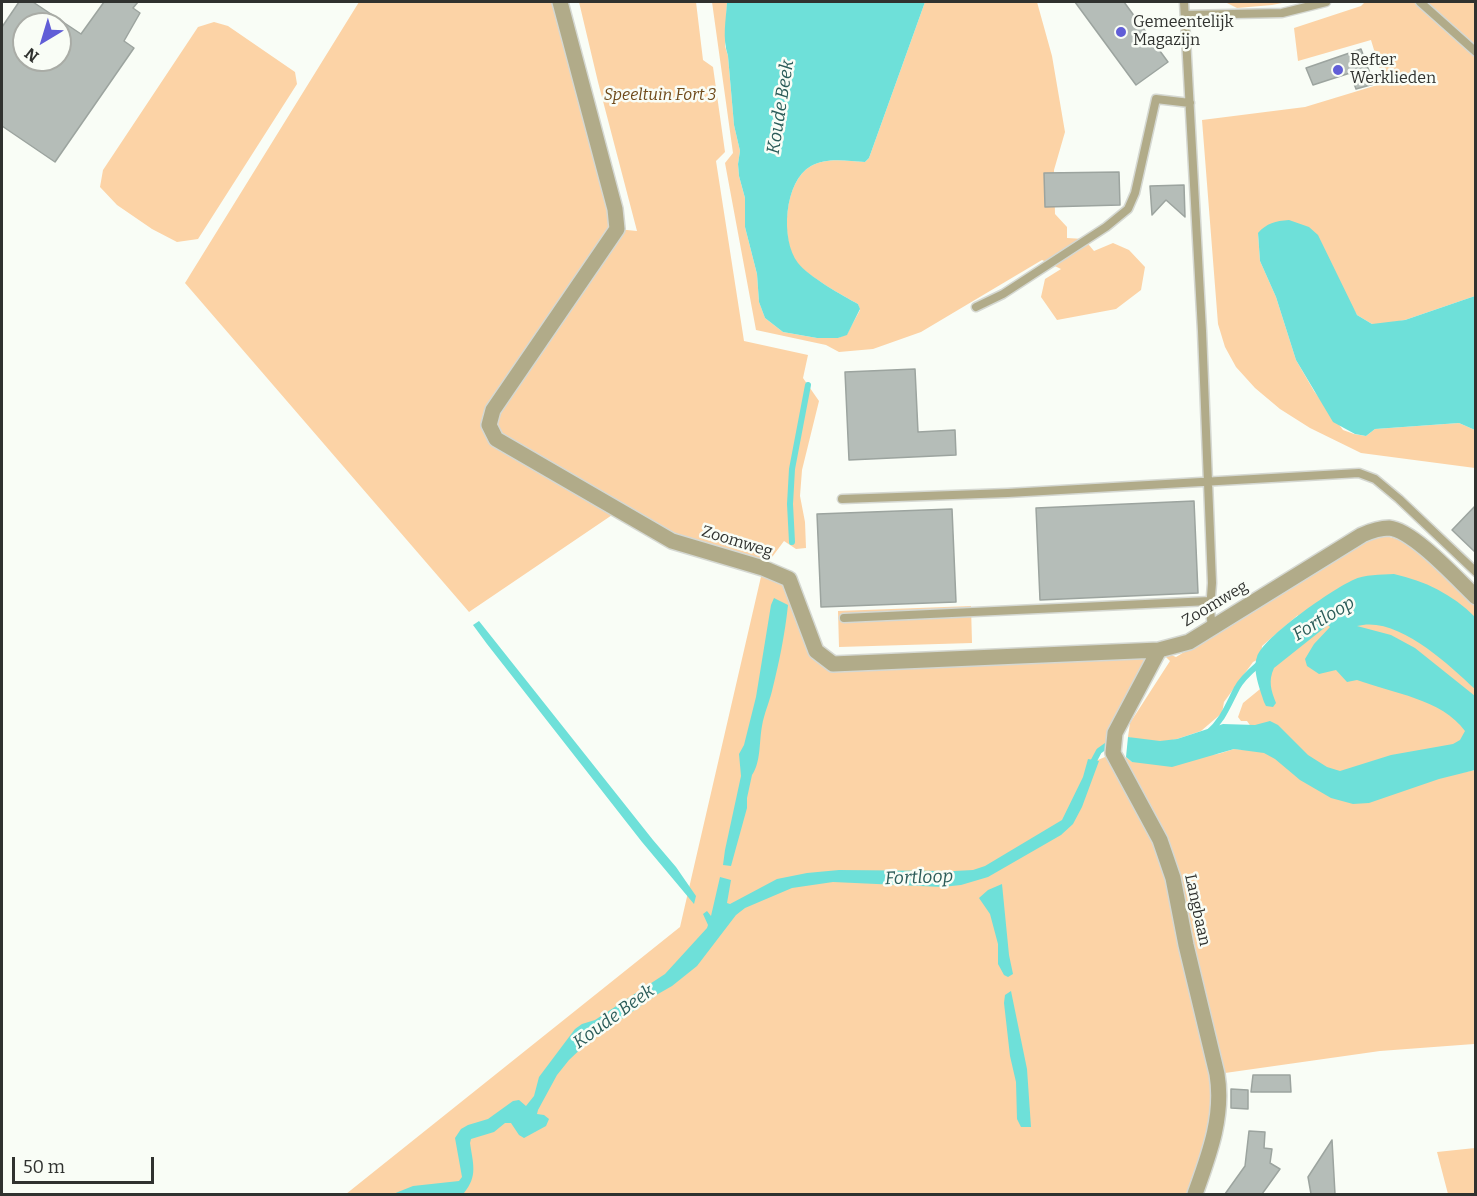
<!DOCTYPE html>
<html>
<head>
<meta charset="utf-8">
<style>
	body { margin:0 }
	#map { position:relative; width:1477px; height:1196px; overflow:hidden; background:#f9fdf6; font-family:Bitter,serif }
	canvas { display:block }
	.frame { position:absolute; inset:0; border:3px solid #30322f; pointer-events:none }
	.north { position:absolute; left:12px; top:12px; width:60px; height:60px; box-sizing:border-box; background:#f9fdf6; border:2px solid #a9aca6; border-radius:50%; rotate:218deg; font-size:16px; font-weight:700; line-height:24px; text-align:center; color:#30322f }
	.north::after { content:''; display:block; margin:auto; width:21px; height:27px; background:#615ed7; clip-path:polygon(50% 0,100% 100%,50% 72%,0 100%) }
	.scale { position:absolute; left:12px; top:1157px; width:142px; height:27px; box-sizing:border-box; border:3px solid #30322f; border-top:0; padding-left:8px; font-size:18px; line-height:21px; white-space:nowrap; color:#30322f; -webkit-text-stroke:4px #f9fdf6; paint-order:stroke }
</style>
</head>
<body>
<div id="map">
<canvas width="1477" height="1196"></canvas>
<div class="frame"></div>
<div class="north">N</div>
<div class="scale">50 m</div>
</div>
<script>
const g = document.querySelector('canvas').getContext('2d');
g.lineJoin = 'round';
function paint(path, color) { g.fillStyle = color; g.fill(path, 'evenodd'); }
function stroke(path, color, width, dash) { g.strokeStyle = color; g.lineWidth = width; g.lineCap = dash ? 'butt' : 'round'; g.setLineDash(dash || []); g.stroke(path); }
function write(font, color, halo, rows, align = 'center') {
  g.font = font + ' Bitter,serif'; g.lineWidth = 5; g.setLineDash([]); g.textBaseline = 'middle'; g.strokeStyle = halo; g.fillStyle = color; for (const [text, x, y, turn = 0] of rows) {
    g.save(); g.translate(x, y); g.rotate((+turn || 0) * Math.PI / 180); g.textAlign = isNaN(turn) ? turn : align; if (halo) g.strokeText(text, 0, 0); g.fillText(text, 0, 0); g.restore();
  }
}
paint(new Path2D(`
	M359,2H560L617,229L637,231L598,82L579,2H696L703,60L713,67L725,152L716,161L744,341L808,355L803,378L819,401L802,470L800,496L805,522L806,548L796,549L784,541L764,568L789,579L804,618L833,664L1159,650L1176,657L1288,590L1346,552L1370,539L1382,535L1408,542L1475,606V762L1455,774L1475,770V1055L1474,1044L1380,1051L1218,1074L1219,1087L1195,1194H346L680,927L763,568L672,541L618,511L469,612L185,283ZM1298,615L1265,685L1243,703L1238,717L1241,721H1247L1257,735L1246,750L1234,749L1218,754L1132,762L1126,757L1118,764L1105,757L1093,762L1101,748L1115,736L1160,651L1170,661L1130,723L1128,737L1152,744L1177,739L1201,731L1222,713L1224,702L1253,662L1261,658L1262,646Z
	M712,2H727L725,46L728,56L734,125L740,151L738,164L739,176L745,198V227L757,274L759,302L765,318L783,332L817,338H838L847,334L860,310L858,304C843,296 808,276 797,263C780,240 784,181 811,166C827,157 847,161 865,162L869,158L925,2H1037L1052,56L1065,132L1054,170L1055,214L1067,227V238L1084,239L1094,251L1113,243L1129,250L1145,267L1141,290L1116,309L1057,320L1041,297L1045,279L1061,269L1042,260L921,332L873,349L839,352L826,345L756,330L725,163L733,153Z
	M1225,2H1287L1272,5L1237,8Z
	M1365,2H1475V296L1405,320L1382,324H1372L1357,315L1349,302L1258,233L1260,261L1276,297L1296,360L1314,391L1343,430L1354,434L1366,436L1375,429L1459,423L1475,430V468L1361,453L1310,428L1280,409L1255,388L1236,367L1225,347L1218,324L1202,120L1305,107L1384,83L1371,40L1298,61L1294,28L1361,6Z
	M214,22L228,26L295,72L297,84L198,239L177,242L152,229L117,205L100,187L103,170L198,27Z
	M971,606L972,643L839,647L838,611Z
	M1475,1148V1194H1448L1437,1152Z`), '#fcd3a6');
paint(new Path2D(`
	M727,2H925L869,158L865,162C847,161 827,157 811,166C784,181 780,240 798,263C808,276 843,296 858,304L860,309L847,335L838,338H817L783,332L765,318L759,302L757,274L745,227V198L739,176L738,164L740,151L734,125L728,56C722,37 726,21 727,2Z
	M1289,220L1309,227L1318,235L1357,315L1372,324L1405,320L1475,296V430L1459,423L1375,429L1366,436L1355,434L1333,422L1296,360L1276,297L1260,261L1258,233C1267,223 1275,221 1289,220Z
	M1394,574C1425,581 1452,594 1475,617V689C1448,664 1397,615 1357,626L1391,635L1415,648L1475,696V770L1439,779L1369,803L1353,804L1331,798L1300,780L1275,759L1264,753L1234,749L1172,767L1132,762L1126,757L1128,737L1160,741L1177,739L1223,724L1255,725L1270,721L1278,725L1308,755L1327,767L1340,771L1391,755L1453,744L1460,740L1465,731C1442,699 1392,693 1357,680L1347,682L1336,670L1319,674L1307,666L1305,659L1314,644L1330,627L1328,625L1274,668C1268,681 1271,690 1276,703L1273,707L1266,706L1264,702C1260,689 1252,670 1257,657C1263,637 1333,589 1353,580C1365,574 1380,575 1394,574Z
	M774,598L788,605C785,634 779,663 772,691C769,703 764,714 762,726C759,742 761,762 752,775L747,798V808L731,866L723,865L725,850L741,776L739,754L744,745L756,697L771,605Z
	M479,621L653,840L676,867L696,896L694,904L642,842L487,644L473,625Z
	M1088,759L1099,761L1082,807L1073,824L1061,835L988,877L961,885L942,887L833,882L792,888L745,908L736,915L697,966L672,986L658,994L588,1042L569,1060L557,1075L538,1110L537,1114L544,1115L549,1119L546,1126L524,1138L519,1135L511,1123H505L494,1132L471,1139L470,1143C473,1164 478,1176 464,1193L393,1194L413,1186L459,1181L462,1177L455,1138L461,1129L468,1125L488,1119L513,1101L519,1100L526,1106L534,1096L539,1077L575,1029L582,1024L595,1020L665,974L707,928L708,925L703,914L707,911L711,916L720,877L731,880L727,903L730,904L777,879L807,873L839,870L954,871L973,870L985,866L1062,820L1083,777Z
	M1002,884L1009,955L1013,974L1008,977L1004,975L998,964V944L990,914L979,898L988,890Z
	M1011,991L1027,1069L1031,1127H1021L1017,1119L1016,1082L1010,1056L1004,1003L1005,995Z`), '#6ee0d9');
stroke(new Path2D(`
	M792,542L790,504L792,469L808,385
	M1208,733C1223,720 1228,705 1237,688C1242,678 1252,670 1260,663
	M1091,766L1099,751L1106,746`), '#6ee0d9', 6);
const building = new Path2D(`
	M19,2H33L81,34L104,2H138L133,8L140,13L124,41L134,48L55,162L2,126V27ZM24,24H60V60H24Z
	M1075,2H1124L1168,62L1136,85Z
	M1361,49L1374,84L1356,89L1350,73L1313,85L1306,68Z
	M1119,172L1120,205L1045,207L1044,173Z
	M1184,185L1185,217L1166,200L1152,215L1150,186Z
	M915,369L918,432L955,430L956,455L849,460L845,372Z
	M1194,501L1198,593L1040,600L1036,508Z
	M1476,505V553L1452,530Z
	M952,509L956,602L821,607L817,514Z
	M1253,1075H1290L1291,1092H1251Z
	M1231,1089L1248,1090V1109L1231,1108Z
	M1249,1131L1265,1132L1264,1148L1272,1149L1270,1163L1280,1169L1262,1194H1225L1245,1166Z
	M1332,1140L1335,1194H1311L1308,1177Z`);
paint(building, '#b5bdb8');
stroke(building, '#9ca49f', 1.5);
const lane = new Path2D(`
	M1184,2L1202,331L1212,583L1210,610L1212,628
	M1420,2L1476,52
	M1185,15L1282,13L1326,2
	M976,307L1003,294L1106,227L1128,209L1135,193L1156,99L1190,103
	M842,499L1008,493L1359,473L1375,479L1399,499L1476,572
	M844,618L1210,601`);
const street = new Path2D(`
	M560,2L615,209L617,229L493,410L489,425L496,439L672,541L763,568L789,579L816,651L833,664L1159,650L1189,642L1362,535C1371,531 1380,528 1389,528C1413,530 1457,579 1476,597
	M1159,650L1115,733L1113,753L1160,840L1173,878L1186,945L1217,1074C1224,1116 1209,1155 1195,1194`);
stroke(lane, '#d5d8d2', 11);
stroke(street, '#d5d8d2', 18);
stroke(lane, '#b1ab89', 8);
stroke(street, '#b1ab89', 15);
for (const [x, y, r, color] of [
	[1121,32,6,"#615ed7"],
	[1338,70,6,"#615ed7"]
]) { const dot = new Path2D(); dot.arc(x, y, r, 0, 2 * Math.PI); g.fillStyle = color; g.fill(dot); stroke(dot, '#f9fdf6', 2); }
write('16px', '#30322f', '#f9fdf6', [
	["Gemeentelijk",1133,23],
	["Magazijn",1133,41],
	["Refter",1350,61],
	["Werklieden",1350,79]
], 'left');
write('italic 16px', '#6e4919', '#f9fdf6', [
	["Speeltuin Fort 3",660,96]
]);
write('16px', '#30322f', '#f9fdf6', [
	["Zoomweg",737,542,17],
	["Zoomweg",1215,604,-31],
	["Langbaan",1197,910,78]
]);
write('italic 18px', '#2b5c59', '#f9fdf6', [
	["Koude Beek",781,107,-81],
	["Fortloop",1324,619,-31],
	["Fortloop",919,878,-2],
	["Koude Beek",614,1017,-36]
]);
</script>
</body>
</html>
